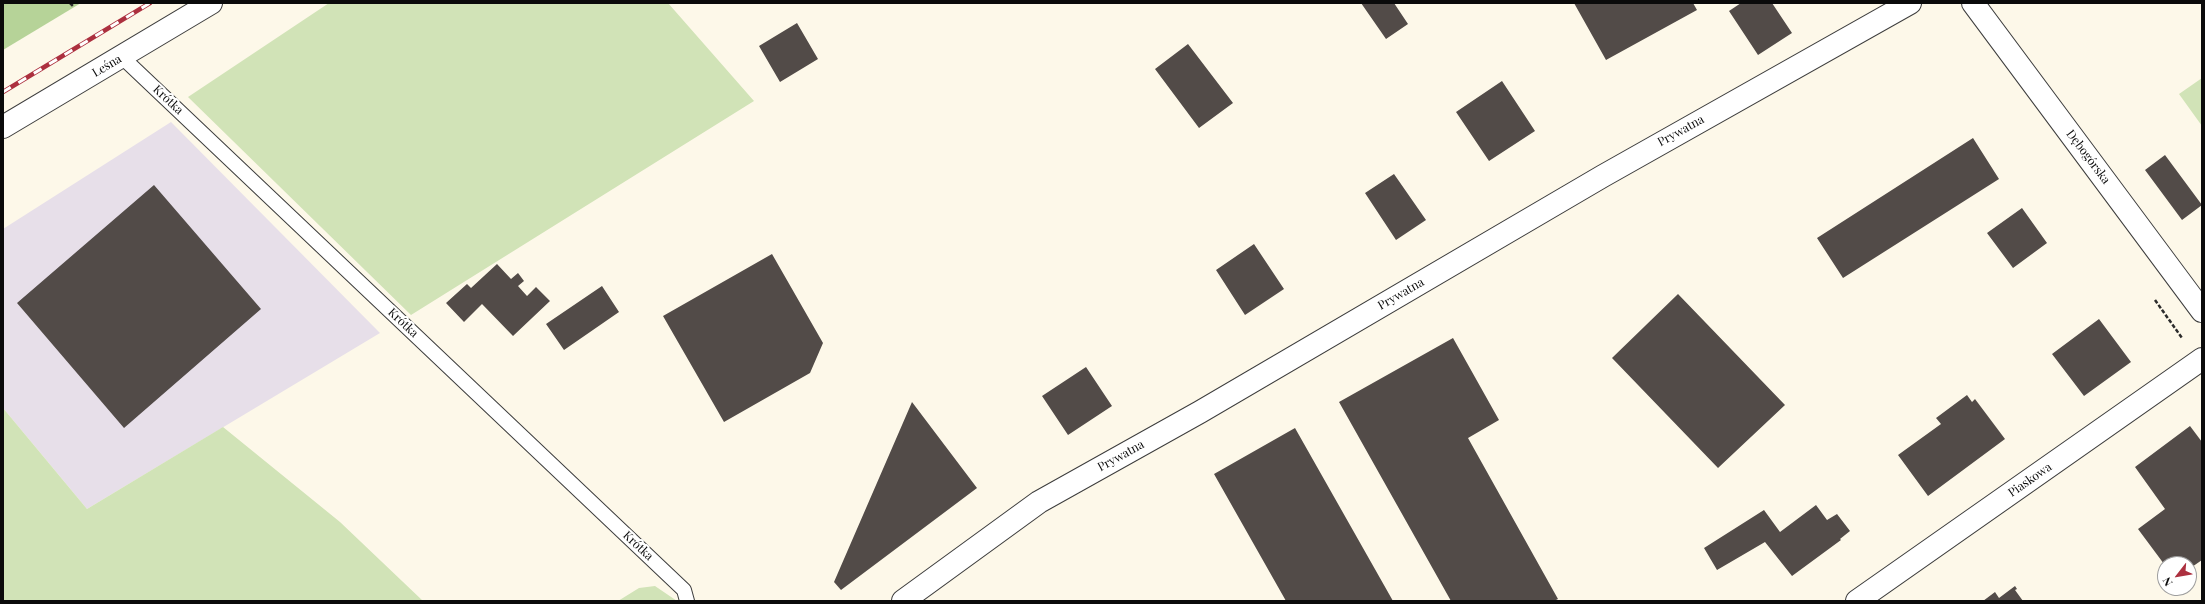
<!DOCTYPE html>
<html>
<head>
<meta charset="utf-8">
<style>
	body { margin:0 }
	#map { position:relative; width:2205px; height:604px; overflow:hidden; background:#fdf8e9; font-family:"Playfair Display",serif }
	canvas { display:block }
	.frame { position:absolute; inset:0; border:4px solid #0a0a0a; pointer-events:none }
	.north { position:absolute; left:2157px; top:556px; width:40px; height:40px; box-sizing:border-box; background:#fff; border:1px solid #9d9d9d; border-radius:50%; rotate:239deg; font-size:11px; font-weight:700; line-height:16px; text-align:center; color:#0a0a0a }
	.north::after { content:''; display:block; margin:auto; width:14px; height:18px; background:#ac303f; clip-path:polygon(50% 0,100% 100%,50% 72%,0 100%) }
</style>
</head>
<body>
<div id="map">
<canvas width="2205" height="604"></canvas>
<div class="frame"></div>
<div class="north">N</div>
</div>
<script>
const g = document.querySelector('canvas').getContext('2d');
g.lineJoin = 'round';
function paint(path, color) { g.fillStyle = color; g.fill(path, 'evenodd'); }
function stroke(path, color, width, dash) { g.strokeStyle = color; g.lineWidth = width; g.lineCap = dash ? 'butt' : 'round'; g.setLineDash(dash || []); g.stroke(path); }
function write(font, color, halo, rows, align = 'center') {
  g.font = font + ' "Playfair Display",serif'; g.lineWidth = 4; g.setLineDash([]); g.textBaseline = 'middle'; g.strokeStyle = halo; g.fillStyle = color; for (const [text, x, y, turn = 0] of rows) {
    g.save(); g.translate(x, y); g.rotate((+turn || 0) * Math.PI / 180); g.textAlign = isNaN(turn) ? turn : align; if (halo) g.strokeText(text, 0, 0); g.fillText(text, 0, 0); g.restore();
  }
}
paint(new Path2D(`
	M171,122L380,333L87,509L3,408V229Z`), '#e7dfe9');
paint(new Path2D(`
	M329,3H668L754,101L411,315L188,97Z
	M2202,78V126L2179,94Z
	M3,408L87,509L223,427L340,522L423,601H3Z
	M655,586L677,601H618L639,588Z`), '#d1e3b7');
paint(new Path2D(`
	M3,3H81L3,50Z`), '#b6d398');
paint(new Path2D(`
	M1361,3H1394L1408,24L1386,39Z
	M1574,3H1693L1697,10L1606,60Z
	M1741,3H1772L1792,33L1758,55L1729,11Z
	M797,23L818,59L780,82L759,46Z
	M1188,44L1233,103L1199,128L1155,69Z
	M1502,81L1535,131L1489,161L1456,112Z
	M1973,138L1999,179L1843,278L1817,238Z
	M2165,155L2202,205L2182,220L2145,170Z
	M1394,174L1426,220L1396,240L1365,193Z
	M154,185L261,309L124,428L17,303Z
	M2022,208L2047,243L2013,268L1987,233Z
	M1254,244L1284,289L1245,315L1216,270Z
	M772,254L823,343L810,373L724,422L663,316Z
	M497,264L511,279L518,273L524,281L518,286L527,296L536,287L550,301L513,336L482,304L464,322L446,303L467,284L471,288Z
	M602,286L619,312L564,350L546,324Z
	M1678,294L1785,405L1718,468L1612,358Z
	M2099,319L2131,362L2084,396L2052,354Z
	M1453,338L1499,420L1468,438L1558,599L1554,601H1451L1339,402Z
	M1086,367L1112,406L1068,435L1042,396Z
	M1967,395L1972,402L1975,399L2005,439L1928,496L1898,455L1941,424L1936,418Z
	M912,402L977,488L841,590L834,582Z
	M2190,426L2202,442V560L2189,569V564H2164L2138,529L2165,509L2135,467Z
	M1295,428L1393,601H1286L1214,474Z
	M1816,505L1827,520L1837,514L1850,531L1840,539L1841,540L1792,576L1765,542L1717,570L1704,548L1764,510L1780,532Z
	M2015,586L2017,589L2015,590L2023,601H1983L1995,592L1999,598Z`), '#524b48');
const service = new Path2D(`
	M122,57L684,590L687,601`);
const minor = new Path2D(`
	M3,127L211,3
	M903,601L1039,502L1200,412L1603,176L1910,3
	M1857,601L2202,359`);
const tertiary = new Path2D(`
	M1973,3L2202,311`);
stroke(service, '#3d3d3d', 16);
stroke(minor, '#3d3d3d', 24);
stroke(tertiary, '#3d3d3d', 24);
stroke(new Path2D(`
	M70,3L74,7
	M2155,300L2182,338`), '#2c2c2c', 2.5, [4, 2]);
stroke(service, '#fff', 14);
stroke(minor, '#fff', 22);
stroke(tertiary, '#fff', 22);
const rail = new Path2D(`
	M3,92L150,3`);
stroke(rail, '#ac303f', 4.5);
stroke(rail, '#fff', 3, [9]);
write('12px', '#0a0a0a', '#fff', [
	["Leśna",107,66,-31],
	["Krótka",168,100,43],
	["Prywatna",1681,131,-29],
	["Dębogórska",2088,157,53],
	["Prywatna",1401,294,-30],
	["Krótka",403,323,43],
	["Prywatna",1121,456,-29],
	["Piaskowa",2030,480,-35],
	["Krótka",638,546,43]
]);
</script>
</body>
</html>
